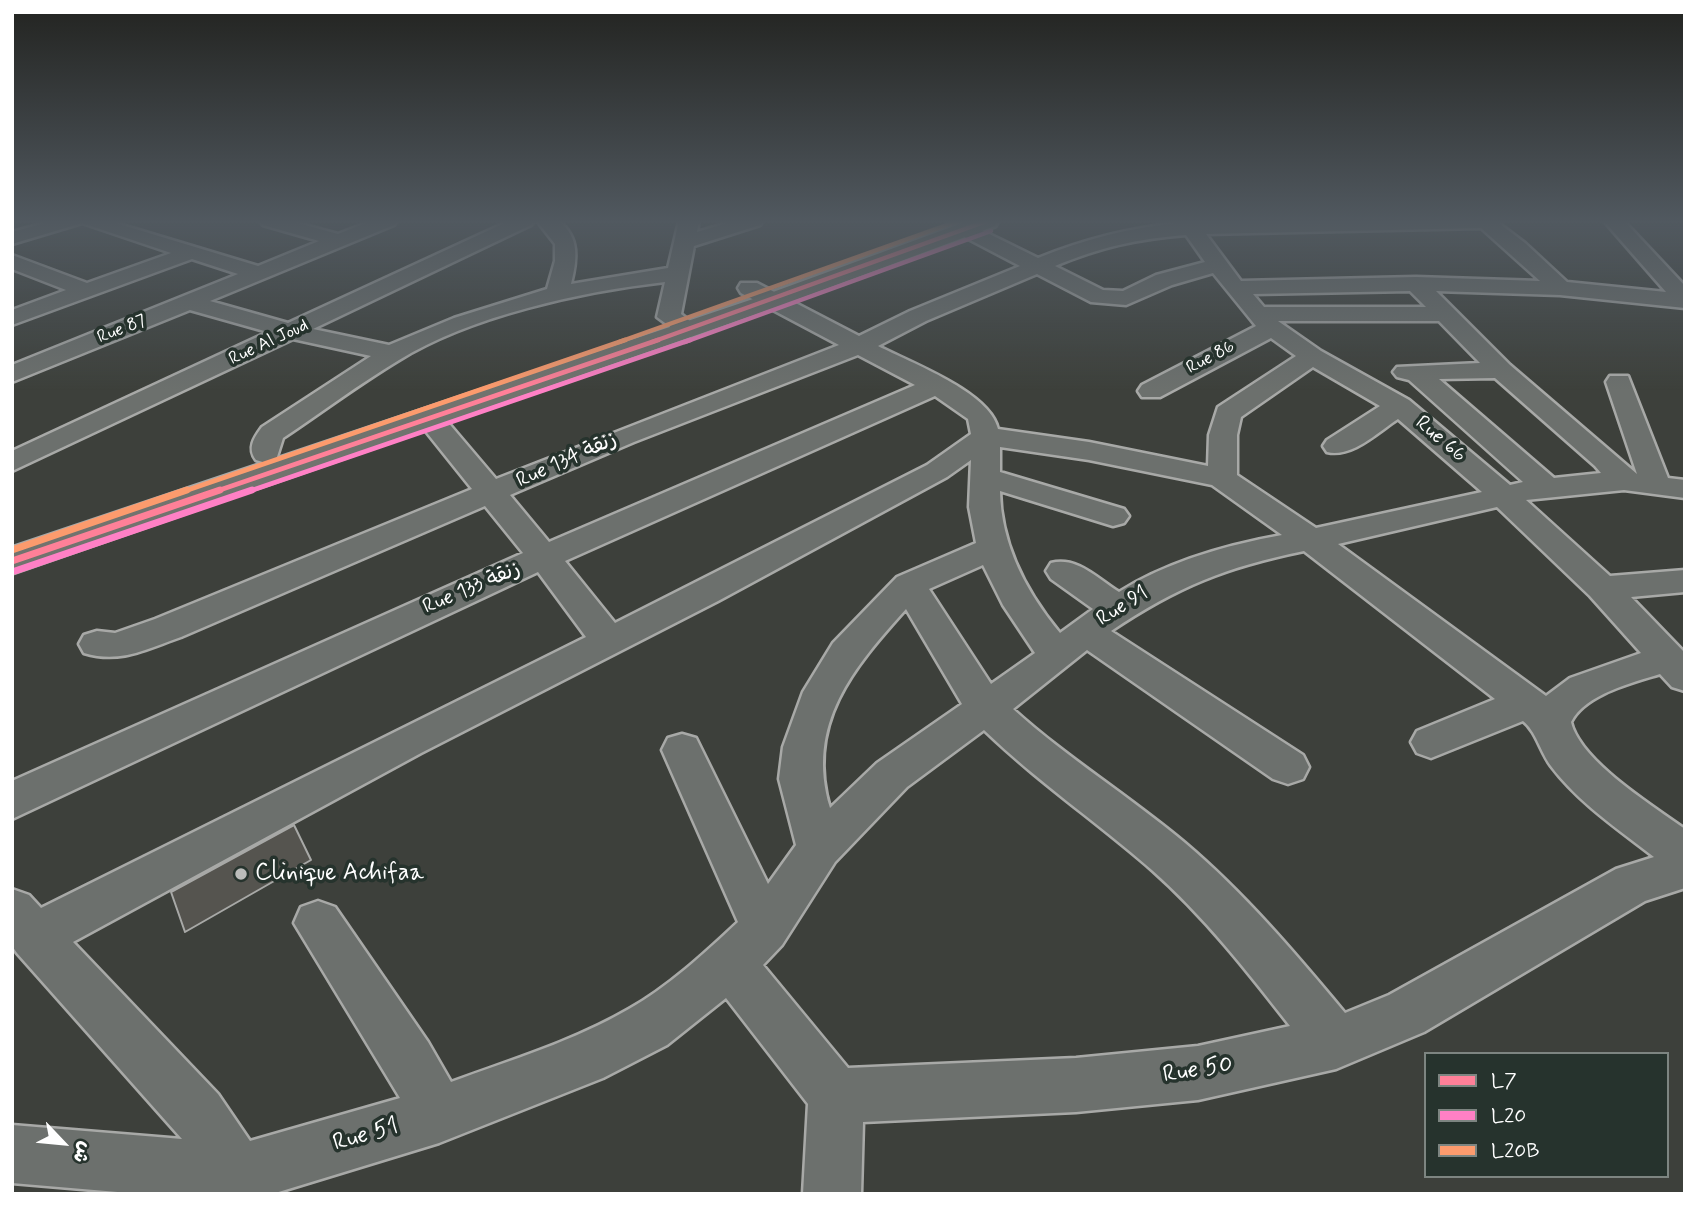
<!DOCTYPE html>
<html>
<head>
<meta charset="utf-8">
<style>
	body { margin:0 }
	#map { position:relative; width:1697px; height:1206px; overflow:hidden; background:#3d403b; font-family:Mynerve,"Playpen Sans Arabic",sans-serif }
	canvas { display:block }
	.frame { position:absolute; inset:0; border:14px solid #fff; pointer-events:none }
	.legend { position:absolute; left:1424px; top:1052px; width:245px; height:126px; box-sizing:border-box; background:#26332d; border:2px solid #7d8581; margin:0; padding:9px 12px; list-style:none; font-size:21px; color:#fff }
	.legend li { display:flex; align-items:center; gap:14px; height:35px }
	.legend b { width:35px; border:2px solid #7d8581 }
	.north { position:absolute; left:28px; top:1108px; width:70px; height:70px; -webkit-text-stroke:5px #26332d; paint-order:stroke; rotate:116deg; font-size:19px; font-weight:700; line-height:28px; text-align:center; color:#fff }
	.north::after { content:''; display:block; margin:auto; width:24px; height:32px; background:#fff; clip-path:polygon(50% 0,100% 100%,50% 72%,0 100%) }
</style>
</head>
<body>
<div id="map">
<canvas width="1697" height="1206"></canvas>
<div class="frame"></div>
<ul class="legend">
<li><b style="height:9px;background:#ff8098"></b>L7</li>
<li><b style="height:9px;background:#ff80c5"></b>L20</li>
<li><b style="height:9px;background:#fc9b6d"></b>L20B</li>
</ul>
<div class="north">ش</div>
</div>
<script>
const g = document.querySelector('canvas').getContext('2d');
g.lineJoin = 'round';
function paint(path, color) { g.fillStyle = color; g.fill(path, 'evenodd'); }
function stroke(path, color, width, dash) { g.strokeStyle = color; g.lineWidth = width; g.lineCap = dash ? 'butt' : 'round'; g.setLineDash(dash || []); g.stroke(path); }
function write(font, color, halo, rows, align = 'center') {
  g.font = font + ' Mynerve,"Playpen Sans Arabic",sans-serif'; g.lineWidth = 7; g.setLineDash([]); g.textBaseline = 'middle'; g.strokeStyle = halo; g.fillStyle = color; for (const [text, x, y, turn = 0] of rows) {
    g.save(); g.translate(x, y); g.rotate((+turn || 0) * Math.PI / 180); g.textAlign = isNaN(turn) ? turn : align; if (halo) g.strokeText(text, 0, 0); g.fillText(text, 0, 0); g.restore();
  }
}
const building = new Path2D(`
	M294,825L311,860L185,932L171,892Z`);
paint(building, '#55544f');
stroke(building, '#a8a9a7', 2);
const minor = new Path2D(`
	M52,221H109L258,266L319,241L263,225L260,221H290L338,234L371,221H397L394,225L210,301L288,323L509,221H534L531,225L313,329L389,345L454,318L547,289L555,261V244L537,221H559C580,238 577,260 571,284L668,268L679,221H699L697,232L734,221H763L760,225L694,246L681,314L700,329L696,334H680L657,317L665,282C583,291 470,316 399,360C359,384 322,412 283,438L276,460L266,463L256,460C247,448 254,438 262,427L371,356L293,339L12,471V451L268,332L190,310L12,382V365L238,274L192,259L12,325V310L66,290L12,269V255L87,283L171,253L82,223L12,244V232Z
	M1176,221H1496L1525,243L1567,282L1666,292L1604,221H1624L1685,286V308L1560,295L1436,291L1510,365L1637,474L1606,382L1610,376H1628L1668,478L1685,480V498L1624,490L1526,500L1610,576L1685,570V592L1631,597L1685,653V691L1672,687L1660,674C1632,683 1585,694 1571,722C1580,761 1653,806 1685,829V888L1645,901L1424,1032L1336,1069L1198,1100L1076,1112L863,1122L861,1194H803L808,1104L726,998L667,1045L603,1078L439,1143L272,1194H141L12,1183V1125L182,1139L17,953L12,946V889L29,895L41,908L586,637L538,572L12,819V781L523,553L485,506L181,637C146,649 121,664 84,653L79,644L84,635L97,631L115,633L155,619L472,489L416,419L420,413H440L496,479L839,345L741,293L738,288L741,283H757L859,336L910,311L1020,266L957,233L954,229L957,225H971L1038,258C1085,239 1128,228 1178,223ZM1481,228L1540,281L1416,277L1241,281L1206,234ZM1186,235L1205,262L1156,275L1123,291L1103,290L1055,266C1101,247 1136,239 1186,235ZM1213,273L1256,326L1142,385L1138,391L1142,397H1160L1271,338L1296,356L1218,407L1209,435L1208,466L1089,442L998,429C990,392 911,363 878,346L926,321L1037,274L1091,302L1126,305L1172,285ZM1410,291L1426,307H1264L1253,294ZM1278,321H1439L1480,363L1397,367L1393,372L1397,377L1409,380L1523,482L1510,485L1409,400L1321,351ZM858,355L915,385L549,542L510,495L634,442ZM1313,367L1380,406L1327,440L1323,446L1327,452C1352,458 1378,432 1398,419L1482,492L1316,528L1237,475V435L1241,417ZM1495,378L1595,466L1601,473L1554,478L1439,379ZM935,396L968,419L971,434L927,465L615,623L565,561ZM1000,447L1089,460L1212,485L1282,535C1226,545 1167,562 1119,592C1098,579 1077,556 1051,563L1046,571L1051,579L1093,609L1060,633C1026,592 1001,545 1000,491L1113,526L1124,523L1129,516L1124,509L1000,472ZM971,460L969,507L976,543L897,577L833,643L803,692L783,747L779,779L796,845L768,884L696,738L682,734L668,738L662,750L738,922C705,953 668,987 629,1009C574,1041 511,1060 451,1082L428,1042L335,907L318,901L301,907L294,923L400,1098L250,1141L218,1094L73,942L421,753L718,601L947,477ZM1497,507L1590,596L1641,653L1570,678L1546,696L1338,544ZM1304,551L1495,699L1417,731L1411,742L1417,753L1431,758L1523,721C1536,731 1540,751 1551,766C1578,802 1618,829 1654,857L1616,869L1389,995L1345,1013C1295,953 1244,893 1185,843C1129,796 1067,758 1013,709L1087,650L1273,779L1288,784L1303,779L1309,767L1303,755L1111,631C1178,586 1226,567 1304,551ZM983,565L1003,605L1035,653L991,684L929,589ZM906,609L962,704L877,763L830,808C805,724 853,668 906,609ZM984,730C1037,781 1097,822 1152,870C1204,916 1248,972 1290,1026L1198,1046L1076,1058L848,1068L763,965L782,945L835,862L907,787Z`);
const major = new Path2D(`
	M968,221H998L995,226L780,306L12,573V548L762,296Z`);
stroke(minor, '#a8a9a7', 5);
stroke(major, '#a8a9a7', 6);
paint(minor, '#6c706d');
paint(major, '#71736e');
stroke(new Path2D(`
	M652,342L987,221`), '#ff8098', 4.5);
stroke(new Path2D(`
	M214,492L658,340`), '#ff8098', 5);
stroke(new Path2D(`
	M12,561L220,490`), '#ff8098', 7);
stroke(new Path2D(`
	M685,342L991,231`), '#ff80c5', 4.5);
stroke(new Path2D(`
	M247,492L690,340`), '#ff80c5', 5);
stroke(new Path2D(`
	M15,571L252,490`), '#ff80c5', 7);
stroke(new Path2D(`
	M619,342L958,221`), '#fc9b6d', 4.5);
stroke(new Path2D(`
	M182,492L625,340`), '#fc9b6d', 5);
stroke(new Path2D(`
	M12,550L187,490`), '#fc9b6d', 7);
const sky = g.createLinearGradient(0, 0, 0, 390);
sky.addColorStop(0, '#222320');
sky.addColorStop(0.57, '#515960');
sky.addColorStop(1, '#51596000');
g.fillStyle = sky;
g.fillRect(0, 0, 1697, 390);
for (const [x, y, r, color] of [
	[241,874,7,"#bbbcba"]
]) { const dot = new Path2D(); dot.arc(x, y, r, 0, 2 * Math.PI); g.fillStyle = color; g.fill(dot); stroke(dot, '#26332d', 2.5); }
write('18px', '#fff', '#26332d', [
	["Rue 87",122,330,-21],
	["Rue Al Joud",269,343,-25],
	["Rue 86",1211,358,-28]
]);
write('21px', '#fff', '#26332d', [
	["Rue 66",1440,440,40],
	["Rue 134 زنقة",567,461,-24],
	["Rue 133 زنقة",472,589,-23],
	["Rue 91",1123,607,-32]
]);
write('24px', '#fff', '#26332d', [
	["Clinique Achifaa",255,874]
], 'left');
write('24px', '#fff', '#26332d', [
	["Rue 50",1198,1071,-9],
	["Rue 51",366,1136,-16]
]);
</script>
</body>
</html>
